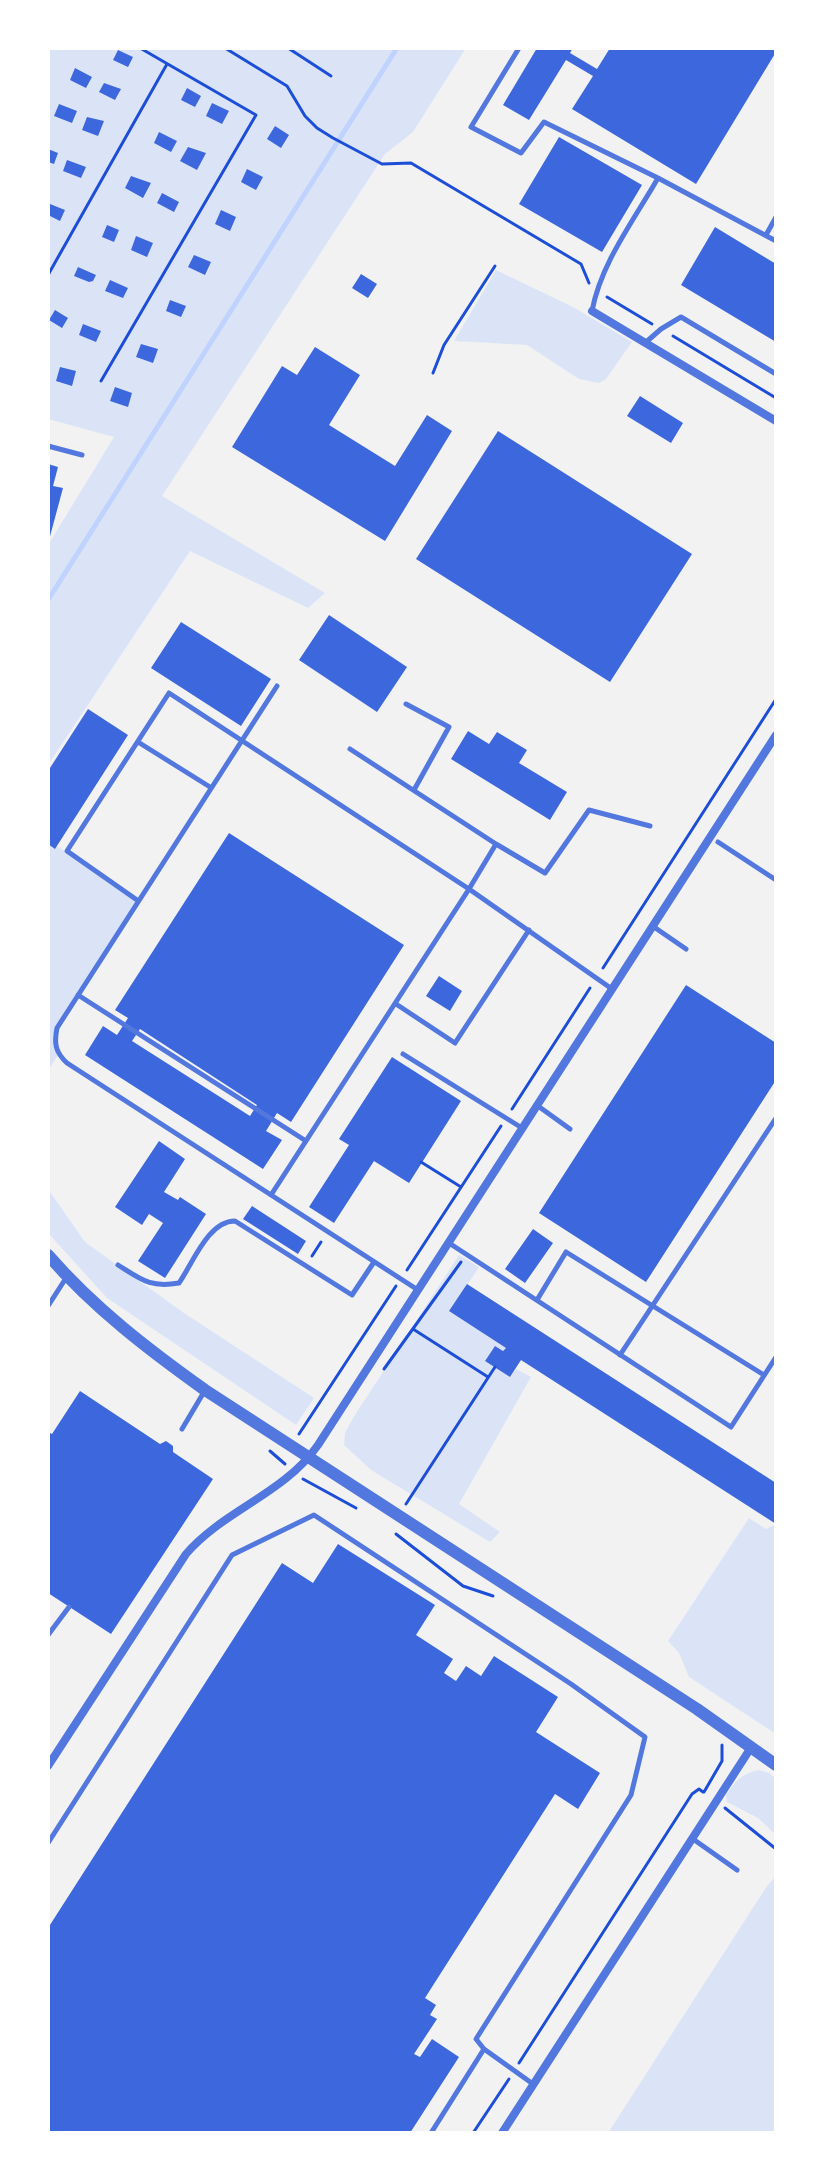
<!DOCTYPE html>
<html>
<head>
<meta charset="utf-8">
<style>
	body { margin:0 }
	#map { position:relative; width:824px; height:2181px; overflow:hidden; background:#f2f2f2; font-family:"Public Sans",sans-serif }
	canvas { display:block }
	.frame { position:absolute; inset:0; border:50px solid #fff; pointer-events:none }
</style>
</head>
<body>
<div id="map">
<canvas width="824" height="2181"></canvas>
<div class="frame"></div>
</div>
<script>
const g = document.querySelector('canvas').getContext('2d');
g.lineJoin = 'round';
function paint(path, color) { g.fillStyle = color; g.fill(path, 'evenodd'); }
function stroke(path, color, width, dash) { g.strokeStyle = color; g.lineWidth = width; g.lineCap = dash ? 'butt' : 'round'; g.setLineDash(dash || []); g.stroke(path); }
paint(new Path2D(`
	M48,48H466L413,132L385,154L162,496L325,593L308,608L190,551L48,765V545L114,437L48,419Z
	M496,270L573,307L632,342L606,379L599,383L579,379L527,345L454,341Z
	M48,840L137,900L57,1028L58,1055L48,1071Z
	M48,1189L85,1242L184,1313L314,1398L296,1425L107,1298L48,1233Z
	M459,1255L479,1267L450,1311L506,1348L503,1351L495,1346L485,1361L510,1377L516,1369L531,1377L459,1504L500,1532L490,1542L371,1470L344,1445L345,1433L353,1418Z
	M749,1518L766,1529L776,1524V1734L689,1677L679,1653L668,1641Z
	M759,1770L769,1773L776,1779V1835L758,1818L727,1802L726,1796C733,1782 743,1773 759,1770Z
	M776,1876V2133H608L767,1886Z`), '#dbe4f7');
stroke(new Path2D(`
	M48,600L397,48`), '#bfd3fe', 5);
paint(new Path2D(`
	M537,48H573L570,53L597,69L610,48H776V52L696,184L572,109L593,76L566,60L529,120L503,105Z
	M118,50L133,57L128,67L113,60Z
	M75,68L92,77L86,88L70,80Z
	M104,83L121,89L115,100L99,92Z
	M187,88L201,96L195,107L181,100Z
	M212,103L229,111L222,124L206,116Z
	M59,104L77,111L72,123L54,116Z
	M87,117L104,121L98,136L82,130Z
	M275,126L289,135L281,148L267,139Z
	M159,132L177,141L171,152L154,143Z
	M559,137L642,185L602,252L519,204Z
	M188,147L206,153L197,170L180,161Z
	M48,149L58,153L54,164L48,162Z
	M67,160L86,167L81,178L63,171Z
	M247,169L263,177L256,190L241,182Z
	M131,176L151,183L143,198L125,188Z
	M162,193L179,202L174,212L157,203Z
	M50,204L65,210L60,221L48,215Z
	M221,210L236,217L230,231L215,224Z
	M107,225L119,230L114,242L102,237Z
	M715,227L776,264V342L681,285Z
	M136,236L153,243L147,257L131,250Z
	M194,255L211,262L205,275L188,267Z
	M78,267L96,275L93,281L89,282L74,276Z
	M361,274L377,284L368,298L352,288Z
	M110,280L128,288L123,298L105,291Z
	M170,300L186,306L181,317L166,311Z
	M55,310L68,318L62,328L49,320Z
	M83,324L101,331L96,342L79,335Z
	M141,344L158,349L153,363L136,357Z
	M315,347L360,375L329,425L395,466L427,415L452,431L385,541L232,447L282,366L297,375Z
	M60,367L76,371L72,386L56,381Z
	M115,387L132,393L128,407L110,401Z
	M640,396L683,423L671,443L627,416Z
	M498,431L692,554L610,682L416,559Z
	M48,464L58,467L53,486L63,488L49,540Z
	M329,615L407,667L377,712L299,660Z
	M181,622L271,679L241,726L151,668Z
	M88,709L128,735L55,849L48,844V771Z
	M468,731L489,744L497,732L527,750L519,763L567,792L550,820L451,759Z
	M229,833L404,945L291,1122L277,1113L266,1131L282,1140L263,1169L85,1055L103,1026L117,1035L128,1018L115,1010ZM140,1029L257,1105L250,1116L132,1041Z
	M439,976L462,991L450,1011L426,996Z
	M686,985L776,1043V1080L646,1282L539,1213Z
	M392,1057L461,1101L409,1183L374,1161L334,1223L309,1207L349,1145L339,1139Z
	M159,1141L185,1159L164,1192L178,1200L180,1197L206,1214L165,1278L138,1261L163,1223L149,1214L142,1225L115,1207Z
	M252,1206L306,1241L298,1254L243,1219Z
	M533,1229L553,1243L525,1283L505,1269Z
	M467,1284L776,1483V1524L521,1360L510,1377L485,1361L495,1346L503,1351L506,1348L449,1311Z
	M80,1391L160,1444L166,1441L173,1446V1452L213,1479L111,1634L48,1593V1432L52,1434Z
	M338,1544L435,1605L416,1635L453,1659L444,1673L456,1681L466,1666L481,1676L494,1656L558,1697L536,1732L600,1773L578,1809L555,1794L425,1998L436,2005L430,2015L437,2019L414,2054L420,2057L432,2039L459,2057L410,2133H48V1928L282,1563L313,1583Z`), '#3d67dc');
stroke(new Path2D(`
	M225,48L287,86L305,116L317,128L333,138L382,164L411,163L581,264L589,283
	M288,48L331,76
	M48,275L167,64
	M607,297L652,324
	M673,336L776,398
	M433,373L444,345L495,266
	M101,381L256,115L140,48
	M603,968L776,699
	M512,1109L590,988
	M421,1162L461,1187
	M312,1256L321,1242
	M407,1270L501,1126
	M413,1329L488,1377
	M384,1369L461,1262
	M299,1434L396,1286
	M270,1451L285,1464
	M303,1479L356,1508
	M406,1504L495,1367
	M396,1534L463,1586L493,1596
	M704,1792L722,1761V1745
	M725,1808L776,1849
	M519,2063L692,1794L699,1789L703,1792
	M473,2133L509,2079`), '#1d4ed8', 3);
stroke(new Path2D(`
	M519,48L471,127L521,153L544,122L658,178C634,220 601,263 592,311
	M658,178L776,241
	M766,235L776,217
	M645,343L661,329L681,317L776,374
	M48,446L82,455
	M277,686L57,1028C54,1043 55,1052 67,1063L418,1290
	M406,704L449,727L414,790
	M138,742L210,787
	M350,749L496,844
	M718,842L776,880
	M137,900L67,851L169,693L469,889L496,844L545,873L589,810L650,826
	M654,927L686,949
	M78,995L306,1141
	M396,1004L455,1043L529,930
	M403,1054L522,1128
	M538,1106L570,1129
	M271,1195L469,889L612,989
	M449,1243L731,1427L776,1357
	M118,1265C142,1280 150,1288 179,1283C193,1263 208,1221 235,1221L352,1295L374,1262
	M537,1300L566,1252L764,1375
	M48,1306L66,1278
	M620,1355L776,1118
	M182,1429L204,1392
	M48,1635L69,1607
	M693,1839L737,1870
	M48,1843L232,1555L314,1515L571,1684L645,1737L631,1795L476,2039L484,2049L533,2084
	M431,2133L484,2049`), '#5277de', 5);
stroke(new Path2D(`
	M592,311L776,421
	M48,1766L186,1554C224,1510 284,1494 318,1445L776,735
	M502,2133L752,1746`), '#5277de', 8);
stroke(new Path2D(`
	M48,1255C94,1308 149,1350 205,1390L697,1709L776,1765`), '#5277de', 12);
</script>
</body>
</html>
